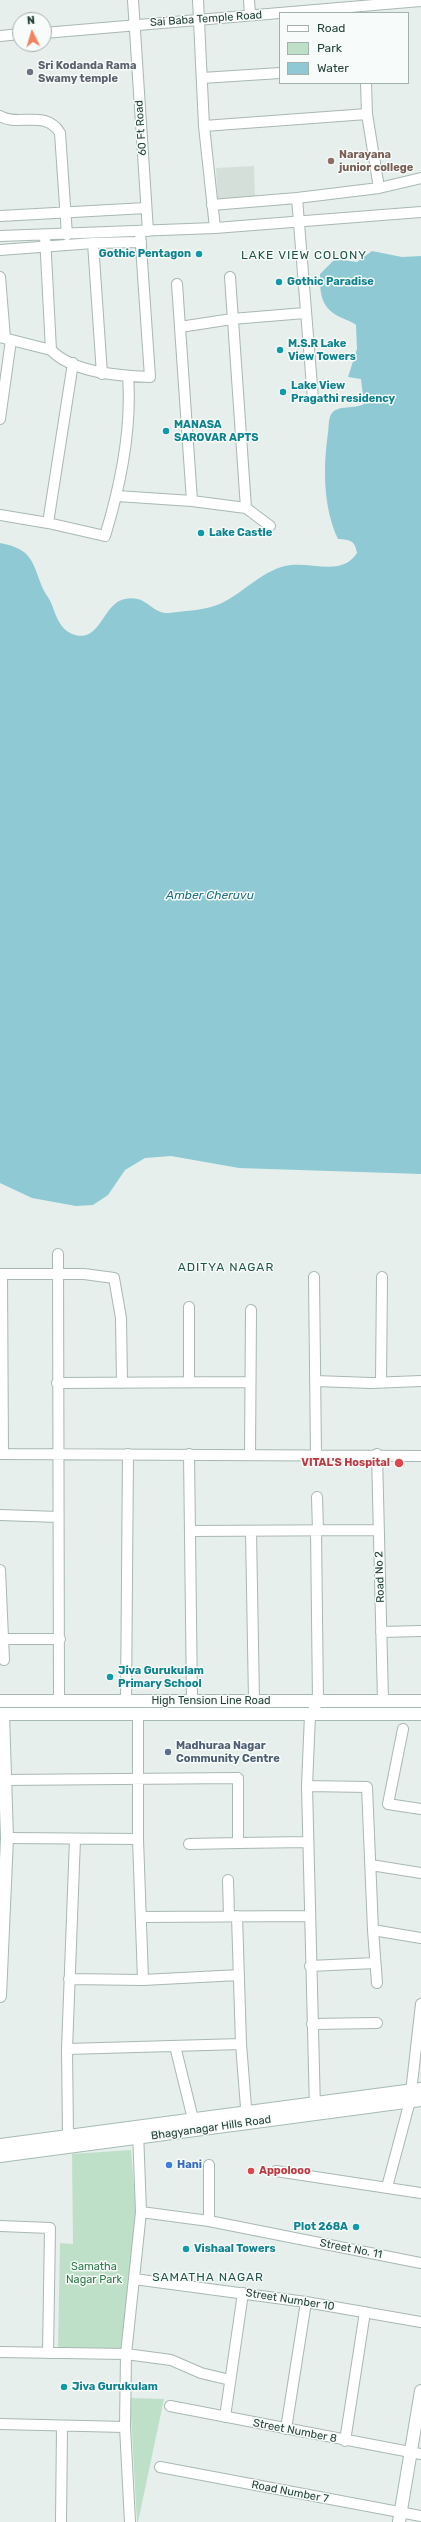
<!DOCTYPE html>
<html>
<head>
<meta charset="utf-8">
<style>
	body { margin:0 }
	#map { position:relative; width:421px; height:2522px; overflow:hidden; background:#e6efeb; font-family:Rubik,sans-serif }
	canvas { display:block }
	.legend { position:absolute; left:279px; top:12px; width:130px; height:72px; box-sizing:border-box; background:#f7fbf9; border:1px solid #a3b1ad; margin:0; padding:5px 7px; list-style:none; font-size:12px; color:#24423a }
	.legend li { display:flex; align-items:center; gap:8px; height:20px }
	.legend b { width:20px; border:1px solid #a3b1ad }
	.north { position:absolute; left:12px; top:12px; width:40px; height:40px; box-sizing:border-box; background:#f7fbf9; border:1px solid #a3b1ad; border-radius:50%; rotate:355deg; font-size:11px; font-weight:700; line-height:16px; text-align:center; color:#24423a }
	.north::after { content:''; display:block; margin:auto; width:14px; height:18px; background:#f4845f; clip-path:polygon(50% 0,100% 100%,50% 72%,0 100%) }
</style>
</head>
<body>
<div id="map">
<canvas width="421" height="2522"></canvas>
<ul class="legend">
<li><b style="height:5px;background:#fff"></b>Road</li>
<li><b style="height:11px;background:#bfe0c8"></b>Park</li>
<li><b style="height:11px;background:#8ec9d4"></b>Water</li>
</ul>
<div class="north">N</div>
</div>
<script>
const g = document.querySelector('canvas').getContext('2d');
g.lineJoin = 'round';
function paint(path, color) { g.fillStyle = color; g.fill(path, 'evenodd'); }
function stroke(path, color, width, dash) { g.strokeStyle = color; g.lineWidth = width; g.lineCap = dash ? 'butt' : 'round'; g.setLineDash(dash || []); g.stroke(path); }
function write(font, color, halo, rows, align = 'center') {
  g.font = font + ' Rubik,sans-serif'; g.lineWidth = 3; g.setLineDash([]); g.textBaseline = 'middle'; g.strokeStyle = halo; g.fillStyle = color; for (const [text, x, y, turn = 0] of rows) {
    g.save(); g.translate(x, y); g.rotate((+turn || 0) * Math.PI / 180); g.textAlign = isNaN(turn) ? turn : align; if (halo) g.strokeText(text, 0, 0); g.fillText(text, 0, 0); g.restore();
  }
}
paint(new Path2D(`
	M254,166L255,200L218,202L216,168Z`), '#d4dfda');
paint(new Path2D(`
	M131,2150L136,2211L122,2348H58L60,2243L73,2244L72,2154Z
	M130,2398L164,2399L138,2522H137Z`), '#bfe0c8');
paint(new Path2D(`
	M372,251L402,257L421,256V1174L239,1168L171,1156L145,1158L125,1170L108,1195L93,1205L76,1206L32,1198L0,1183V543C33,549 32,562 43,589C46,595 50,599 52,605C56,616 60,629 72,634C101,645 102,603 125,599C147,594 151,614 169,613C185,611 208,610 222,603C244,592 261,572 285,566C310,560 341,578 357,553C355,540 350,540 338,539C323,507 323,467 328,433C329,427 328,418 332,413C338,405 355,409 364,404L361,379L348,377L357,349L356,325C350,320 342,319 336,315C320,305 320,291 320,274L335,259L357,262Z`), '#8ec9d4');
const street = new Path2D(`
	M133,0L148,231
	M198,0L204,126L215,228
	M249,0L250,15
	M44,33L421,1
	M0,36L20,34
	M202,78L280,73
	M366,83L367,114L379,188
	M0,116C17,127 46,109 60,133L67,235
	M204,126L367,114
	M212,205L297,198
	M0,216L146,208
	M0,236L215,228L421,212
	M93,243L102,374
	M0,250L93,243L141,242
	M0,277L5,338
	M230,277L246,508
	M177,284L192,501
	M180,327L232,319L305,313
	M0,337L51,350L45,236
	M51,350C73,373 120,376 150,377L140,232
	M313,399L297,198L379,188L421,178
	M0,419L11,340
	M117,496L192,501L246,508L270,526
	M0,515L48,523L105,536C120,487 132,428 128,376
	M48,523L73,363
	M58,1254L59,1701
	M0,1274H84L114,1278L121,1318L122,1383
	M2,1274L3,1454
	M314,1277L316,1455
	M315,1381L371,1383L421,1381
	M189,1382V1307
	M381,1382L382,1277
	M57,1383L250,1382
	M0,1454L421,1456
	M189,1454L192,1700
	M377,1454L383,1701
	M250,1455L251,1310
	M317,1497L318,1530
	M0,1515L58,1517
	M190,1531L379,1530
	M251,1531L254,1701
	M0,1570L4,1660
	M381,1632L421,1631
	M0,1639H60
	M126,1701L128,1454
	M138,1713V1839L143,1980
	M403,1729L388,1804L421,1809
	M4,1780L238,1778V1843L308,1842
	M307,1786L367,1787L373,1930L377,1983
	M7,1838L138,1839
	M189,1844L238,1843
	M371,1865L421,1873
	M228,1880L229,1916
	M237,1916L241,2044L247,2120
	M141,1917L310,1916
	M373,1930L421,1938
	M310,1966L375,1963
	M69,1979L143,1980L239,1975
	M312,2024L377,2023
	M175,2046L193,2119
	M67,2049L241,2044
	M315,2110L307,1786L310,1715L318,1702L316,1530
	M138,2131L141,2212L209,2221L421,2263
	M68,2135L67,2049L75,1839
	M209,2165V2221
	M276,2171L421,2193
	M387,2187L410,2101L421,2004
	M141,2212L126,2354L171,2360L201,2373L230,2380
	M0,2226L50,2228L48,2353
	M134,2279L306,2302L421,2322
	M0,2352L126,2354L125,2427L0,2424
	M170,2406L421,2454
	M225,2417L243,2293
	M125,2427L130,2522
	M286,2429L306,2302
	M345,2441L365,2312
	M160,2467L421,2516
	M61,2522L62,2426`);
const secondary = new Path2D(`
	M0,1701H421
	M0,1714H421
	M0,1996L7,1838L3,1714
	M0,2145L421,2089
	M0,2156L421,2100
	M399,2522L421,2391`);
stroke(street, '#a8b8b2', 12);
stroke(secondary, '#a4bbb3', 14);
stroke(street, '#fff', 10);
stroke(secondary, '#fff', 12);
for (const [x, y, r, color] of [
	[30,72,4,"#6b7280"],
	[331,161,4,"#8d6e63"],
	[199,254,4,"#0f9aa8"],
	[279,282,4,"#0f9aa8"],
	[280,350,4,"#0f9aa8"],
	[283,392,4,"#0f9aa8"],
	[166,431,4,"#0f9aa8"],
	[201,533,4,"#0f9aa8"],
	[399,1463,5,"#e0444e"],
	[110,1677,4,"#0f9aa8"],
	[168,1752,4,"#5c6f8a"],
	[169,2165,4,"#3f7fe0"],
	[251,2171,4,"#e0444e"],
	[356,2227,4,"#0f9aa8"],
	[186,2249,4,"#0f9aa8"],
	[64,2387,4,"#0f9aa8"]
]) { const dot = new Path2D(); dot.arc(x, y, r, 0, 2 * Math.PI); g.fillStyle = color; g.fill(dot); stroke(dot, '#f7fbf9', 1.5); }
write('11px', '#24423a', '#f7fbf9', [
	["Sai Baba Temple Road",206,19,-4],
	["60 Ft Road",141,128,-94],
	["Road No 2",380,1577,-92],
	["High Tension Line Road",211,1701],
	["Bhagyanagar Hills Road",211,2128,-8],
	["Street No. 11",351,2249,11],
	["Street Number 10",290,2300,9],
	["Street Number 8",295,2431,11],
	["Road Number 7",290,2492,11]
]);
write('bold 11px', '#5b616d', '#f7fbf9', [
	["Sri Kodanda Rama",38,66],
	["Swamy temple",38,79]
], 'left');
write('bold 11px', '#785e54', '#f7fbf9', [
	["Narayana",339,155],
	["junior college",339,168]
], 'left');
write('bold 11px', '#0d838f', '#f7fbf9', [
	["Gothic Pentagon",191,254,"right"],
	["Gothic Paradise",287,282],
	["M.S.R Lake",288,344],
	["View Towers",288,357],
	["Lake View",291,386],
	["Pragathi residency",291,399],
	["MANASA",174,425],
	["SAROVAR APTS",174,438],
	["Lake Castle",209,533],
	["Jiva Gurukulam",118,1671],
	["Primary School",118,1684],
	["Plot 268A",348,2227,"right"],
	["Vishaal Towers",194,2249],
	["Jiva Gurukulam",72,2387]
], 'left');
write('bold 11px', '#be3a42', '#f7fbf9', [
	["VITAL'S Hospital",390,1463],
	["Appolooo",259,2171,"left"]
], 'right');
write('bold 11px', '#4e5e75', '#f7fbf9', [
	["Madhuraa Nagar",176,1746],
	["Community Centre",176,1759]
], 'left');
write('bold 11px', '#366cbe', '#f7fbf9', [
	["Hani",177,2165]
], 'left');
write('11px', '#2d7a4b', '#f7fbf9', [
	["Samatha",94,2267],
	["Nagar Park",94,2280]
]);
g.letterSpacing = '1px';
write('12px', '#1f5548', '#f7fbf9', [
	["LAKE VIEW COLONY",304,256],
	["ADITYA NAGAR",226,1268],
	["SAMATHA NAGAR",208,2278]
]);
g.letterSpacing = '0px';
write('italic 12px', '#1c6f80', '#f7fbf9', [
	["Amber Cheruvu",210,896]
]);
</script>
</body>
</html>
